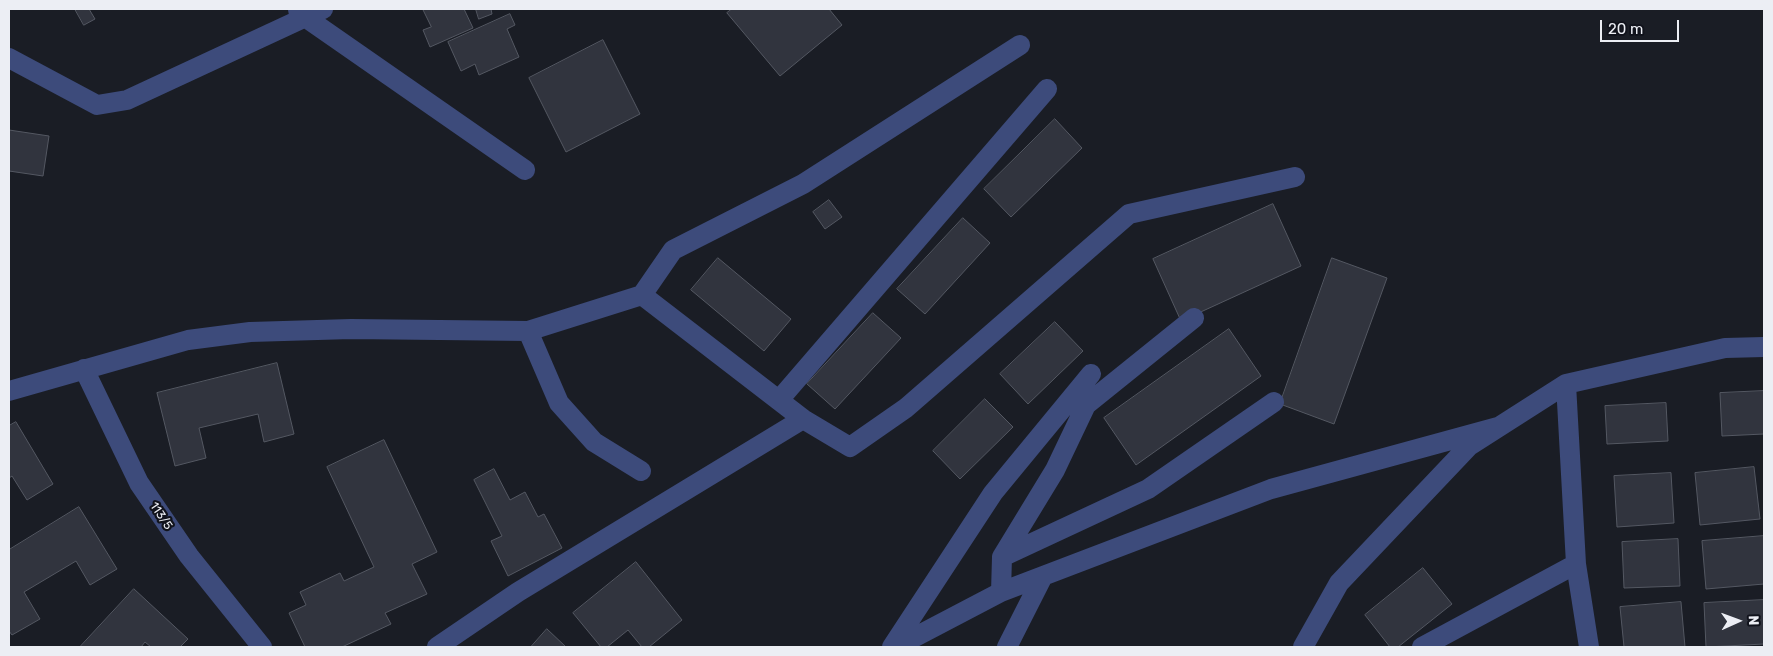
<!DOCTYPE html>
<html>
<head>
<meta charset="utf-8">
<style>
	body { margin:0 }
	#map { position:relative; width:1773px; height:656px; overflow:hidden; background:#1a1d25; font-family:Rubik,sans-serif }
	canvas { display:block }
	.frame { position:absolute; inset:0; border:10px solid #eceef4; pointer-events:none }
	.north { position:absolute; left:1713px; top:596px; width:50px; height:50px; -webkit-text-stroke:4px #11131c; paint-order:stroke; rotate:88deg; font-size:14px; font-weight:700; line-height:20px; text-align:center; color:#eceef4 }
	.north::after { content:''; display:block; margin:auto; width:18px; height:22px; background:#eceef4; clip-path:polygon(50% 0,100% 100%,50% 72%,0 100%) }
	.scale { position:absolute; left:1600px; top:20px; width:79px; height:22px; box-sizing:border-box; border:2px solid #eceef4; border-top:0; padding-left:6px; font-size:15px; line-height:18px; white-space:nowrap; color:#eceef4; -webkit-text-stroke:4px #11131c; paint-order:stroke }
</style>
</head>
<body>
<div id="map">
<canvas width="1773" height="656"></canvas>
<div class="frame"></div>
<div class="north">N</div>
<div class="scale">20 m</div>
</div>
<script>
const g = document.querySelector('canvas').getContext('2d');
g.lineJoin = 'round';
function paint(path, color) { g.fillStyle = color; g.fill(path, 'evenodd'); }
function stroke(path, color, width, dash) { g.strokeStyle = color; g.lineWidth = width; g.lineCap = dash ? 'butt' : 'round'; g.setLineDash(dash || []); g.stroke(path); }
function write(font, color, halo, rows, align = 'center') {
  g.font = font + ' Rubik,sans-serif'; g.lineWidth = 4.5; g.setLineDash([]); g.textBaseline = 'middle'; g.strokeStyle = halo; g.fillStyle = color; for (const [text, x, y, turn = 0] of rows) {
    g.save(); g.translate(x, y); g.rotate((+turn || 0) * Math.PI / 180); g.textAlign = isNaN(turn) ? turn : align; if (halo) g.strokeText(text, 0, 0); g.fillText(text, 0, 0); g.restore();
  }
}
const building = new Path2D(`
	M75,9H89L95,19L84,25Z
	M423,9H464L473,28L430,47L423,30L431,27Z
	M476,9H491L492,14L479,19Z
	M732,9H829L842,25L780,76L727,13Z
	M510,14L515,25L507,29L519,57L479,75L475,64L461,71L448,42Z
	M603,40L640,114L566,152L529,78Z
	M1055,119L1082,148L1011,217L984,189Z
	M9,130L49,136L43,176L9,171Z
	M829,200L842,217L825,229L813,212Z
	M1273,204L1301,266L1181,321L1153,259Z
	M963,218L990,243L925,314L897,289Z
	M718,258L791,319L764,351L691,290Z
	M1332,258L1387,278L1334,424L1280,404Z
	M873,313L901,338L835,409L807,384Z
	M1055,322L1083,351L1028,404L1000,374Z
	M1229,329L1261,376L1136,465L1104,418Z
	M277,363L294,434L264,442L258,414L199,428L206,458L175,466L157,393Z
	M1764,391V434L1722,436L1720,393Z
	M985,399L1013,427L960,479L933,451Z
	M1666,403L1668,441L1607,444L1605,406Z
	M16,422L53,484L27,500L12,476L9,478V426Z
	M384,440L437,552L412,564L427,594L385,613L391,624L342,647H305L289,613L306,605L300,592L340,573L344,581L374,567L327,467Z
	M1754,467L1760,519L1700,525L1695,473Z
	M494,469L510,500L525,492L538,517L544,514L562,548L508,576L491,541L502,536L474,480Z
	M1671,473L1674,523L1617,527L1614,476Z
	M79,507L117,569L90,585L76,561L24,592L40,619L12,635L9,631V550Z
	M1764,536V584L1706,589L1702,541Z
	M1678,539L1680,586L1624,588L1622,542Z
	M636,562L682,620L649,647H642L628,630L607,647H601L573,613Z
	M1423,568L1452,604L1398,647H1390L1365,615Z
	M134,589L188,639L180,647H151L145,642L141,647H80Z
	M1764,600V644L1706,647L1704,603Z
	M1681,602L1685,647H1624L1620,607Z
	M547,629L566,647H531Z`);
paint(building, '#31343e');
stroke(building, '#545862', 1);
stroke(new Path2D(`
	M298,10L305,17L525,170
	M9,58L97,105L127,100L323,9
	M642,295L803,419L850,447L906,408L1129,214L1295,177
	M528,331L559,403L594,442L641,471
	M84,369L139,483L189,556L262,647
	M1566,384L1576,564L1589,647
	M9,391L188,340L250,332L351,329L528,331L642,295L673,250L803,184L1020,45
	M779,400L1047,89
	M1002,557L1148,489L1274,402
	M1001,592L1002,557L1055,470L1086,405L1194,318
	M437,647L518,592L803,419
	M892,647L993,493L1091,374
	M896,647L1001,592L1271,489L1498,427
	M1007,647L1043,576
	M1303,647L1339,583L1469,446L1566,384L1725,348L1764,347
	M1422,647L1576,564`), '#3d4b7b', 20);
write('12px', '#eceef4', '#11131c', [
	["113/5",161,516,56]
]);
</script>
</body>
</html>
